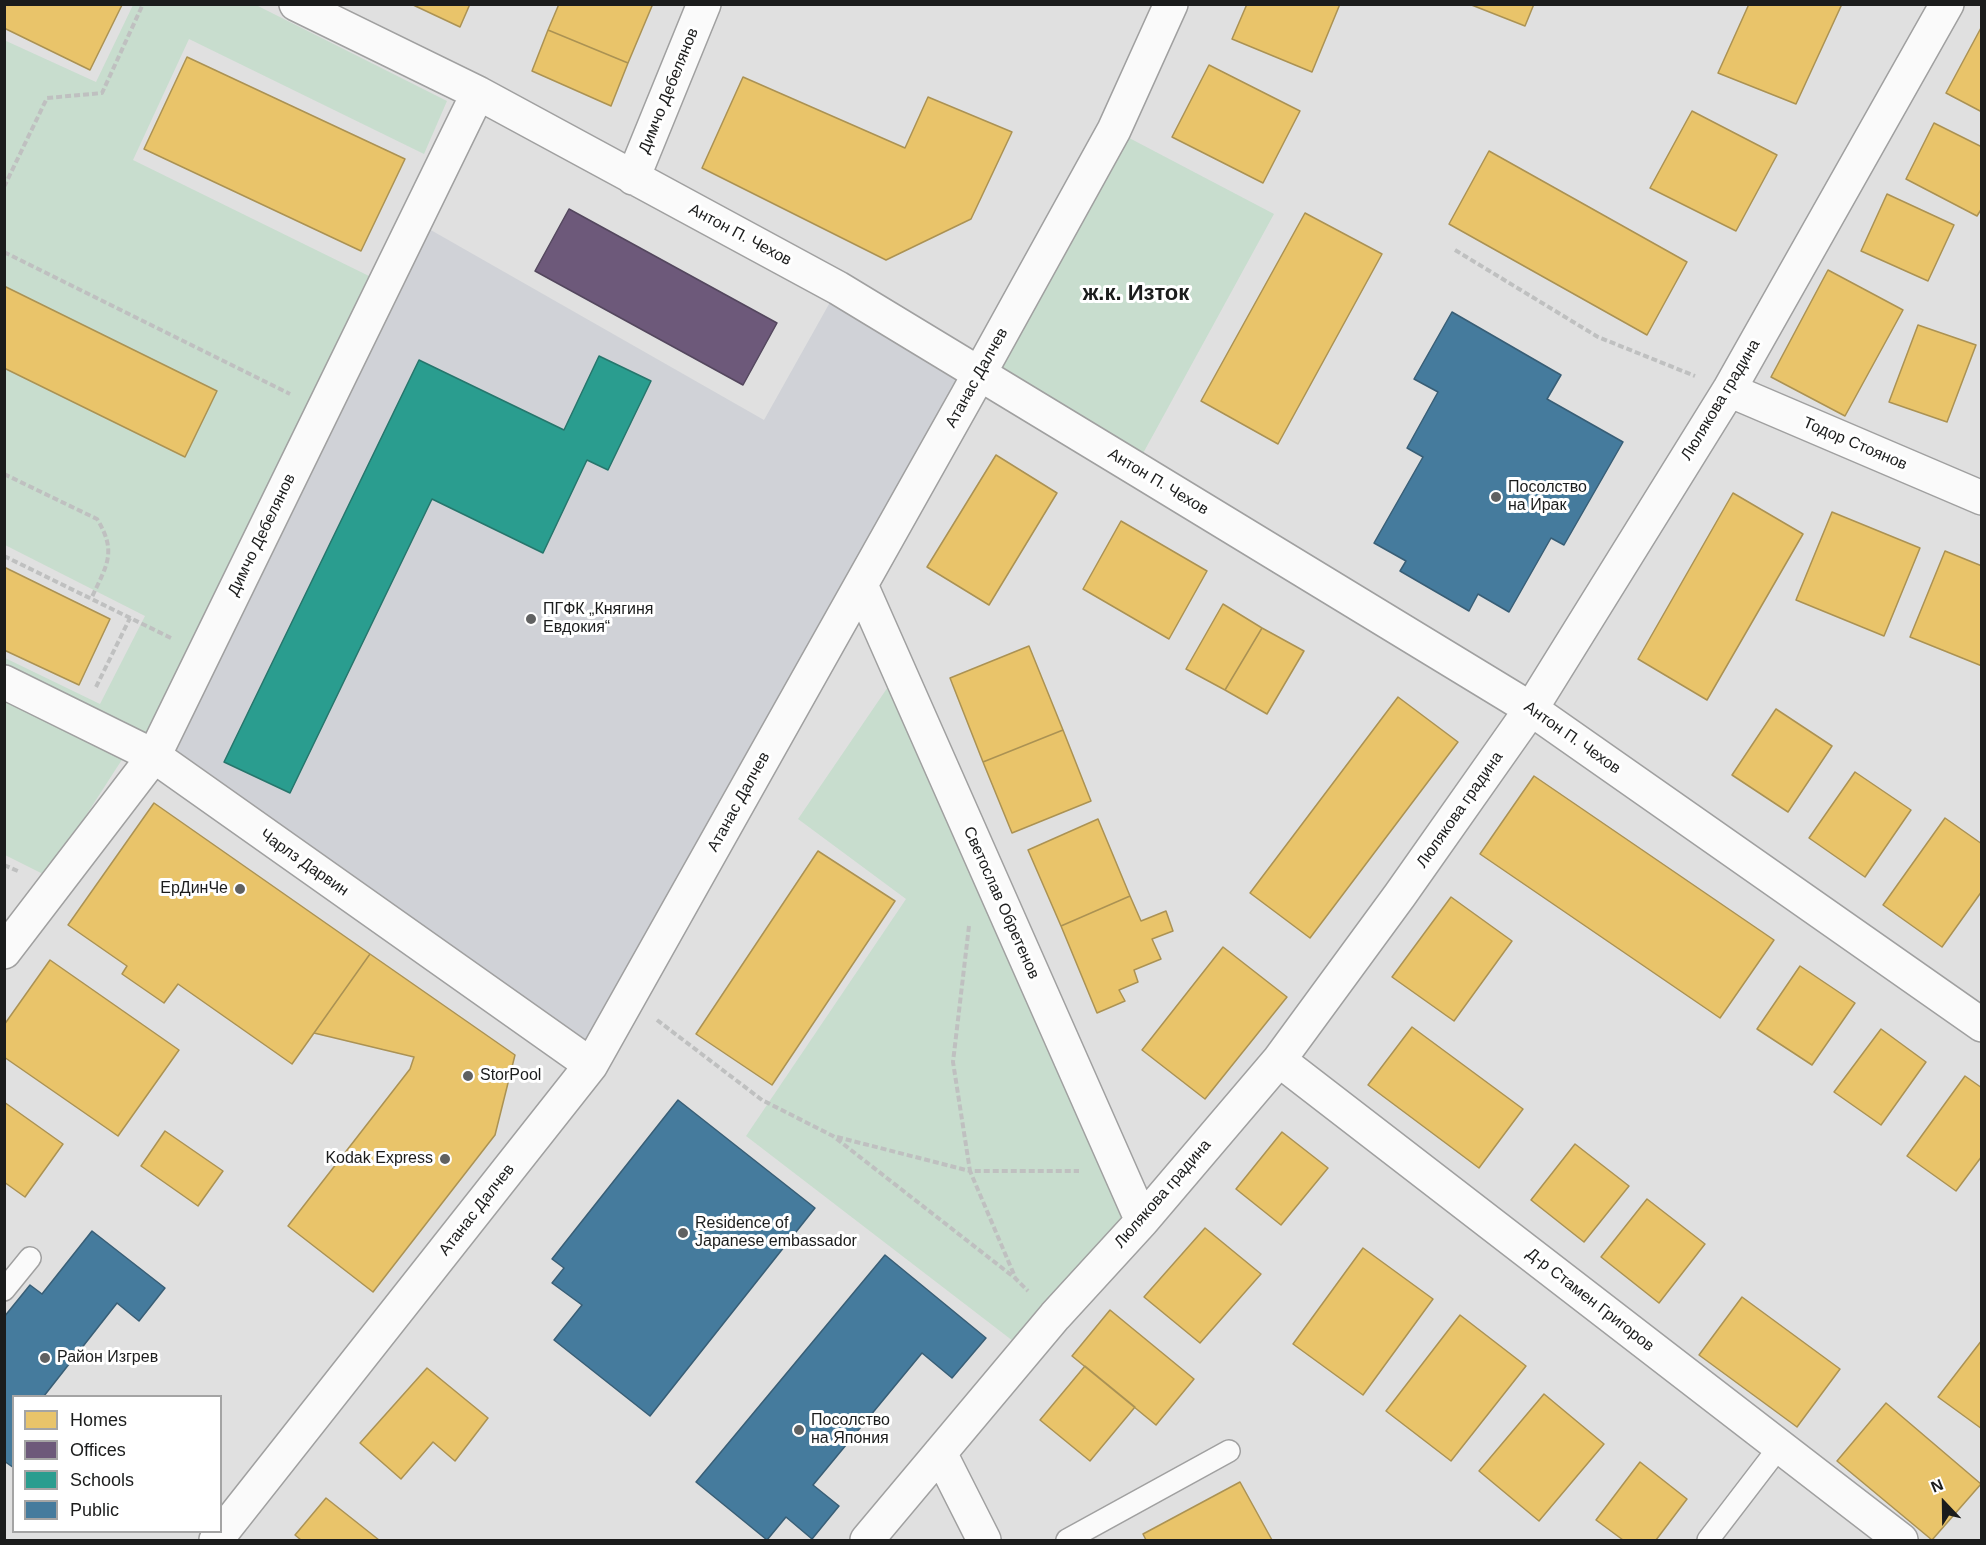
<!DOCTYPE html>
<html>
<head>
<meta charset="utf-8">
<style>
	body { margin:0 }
	#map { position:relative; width:1986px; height:1545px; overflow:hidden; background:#e0e0e0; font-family:Helvetica,sans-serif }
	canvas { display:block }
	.frame { position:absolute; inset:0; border:6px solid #1b1c1c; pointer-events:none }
	.legend { position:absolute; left:12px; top:1395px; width:210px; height:138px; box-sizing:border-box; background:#fff; border:2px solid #a4a4a4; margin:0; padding:8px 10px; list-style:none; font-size:18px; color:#1b1c1c }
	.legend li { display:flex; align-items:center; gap:12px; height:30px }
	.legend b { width:30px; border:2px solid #a4a4a4 }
	.north { position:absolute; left:1914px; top:1473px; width:60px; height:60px; -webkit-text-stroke:4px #fff; paint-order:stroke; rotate:338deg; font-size:16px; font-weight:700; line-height:24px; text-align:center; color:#1b1c1c }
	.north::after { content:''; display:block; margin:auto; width:21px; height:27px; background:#1b1c1c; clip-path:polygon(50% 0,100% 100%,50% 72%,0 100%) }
</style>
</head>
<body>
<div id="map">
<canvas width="1986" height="1545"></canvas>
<div class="frame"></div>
<ul class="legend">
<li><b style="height:16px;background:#e9c46a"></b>Homes</li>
<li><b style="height:16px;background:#6d597a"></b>Offices</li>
<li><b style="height:16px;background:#2a9d8f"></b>Schools</li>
<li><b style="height:16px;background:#457b9d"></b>Public</li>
</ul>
<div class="north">N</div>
</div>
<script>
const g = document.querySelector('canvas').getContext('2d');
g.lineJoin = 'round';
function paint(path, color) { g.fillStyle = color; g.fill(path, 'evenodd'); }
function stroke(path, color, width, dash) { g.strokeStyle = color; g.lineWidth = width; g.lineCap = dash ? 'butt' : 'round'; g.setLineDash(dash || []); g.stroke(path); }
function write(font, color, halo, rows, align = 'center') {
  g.font = font + ' Helvetica,sans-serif'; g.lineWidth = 6; g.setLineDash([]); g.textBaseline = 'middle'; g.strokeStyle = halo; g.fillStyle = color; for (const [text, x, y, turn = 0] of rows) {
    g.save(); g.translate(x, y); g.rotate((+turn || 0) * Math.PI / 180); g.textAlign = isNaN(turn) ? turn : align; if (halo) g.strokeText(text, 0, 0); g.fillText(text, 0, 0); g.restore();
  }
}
paint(new Path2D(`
	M415,221L764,420L838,288L979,374L591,1065L154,756Z`), '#d0d2d7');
paint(new Path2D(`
	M133,5H256L447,101L424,154L189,39L133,160L369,276L150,746L5,674V658L100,704L145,616L5,545L4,40L96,82Z
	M1114,130L1274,214L1135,468L979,374Z
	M892,681L1123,1216L1013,1341L746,1136L906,899L798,819Z
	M4,698L123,758L47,876L5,855Z`), '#c8ddce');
const homes = new Path2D(`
	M4,4H120L122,5L90,70L4,28Z
	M411,4H470L460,27Z
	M559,4H649L652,6L628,63L548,30Z
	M1247,4H1340L1312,72L1232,39Z
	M1469,4H1534L1525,26Z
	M1749,4H1842L1796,104L1718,73Z
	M1982,26V112L1946,93Z
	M548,30L628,63L611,106L532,71Z
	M187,57L405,159L361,251L144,149Z
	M1209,65L1300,111L1263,183L1172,137Z
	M743,77L905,148L928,97L1012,132L971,219L886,260L702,168Z
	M1692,111L1777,155L1736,231L1650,188Z
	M1934,123L1982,147V208L1977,216L1906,179Z
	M1489,151L1687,262L1647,335L1449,224Z
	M1887,194L1954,225L1928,281L1861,251Z
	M1305,213L1382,254L1278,444L1201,401Z
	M1828,270L1903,310L1845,416L1771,377Z
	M4,286L217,391L185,457L4,368Z
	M1918,325L1976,345L1947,422L1889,402Z
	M996,455L1057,493L989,605L927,567Z
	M1733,493L1803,534L1707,700L1638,659Z
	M1832,512L1920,548L1884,636L1796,600Z
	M1121,521L1207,571L1169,639L1083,589Z
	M1945,551L1982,566V666L1910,637Z
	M4,567L110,619L79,685L4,650Z
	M1223,604L1262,628L1225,690L1186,669Z
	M1262,628L1304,651L1267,714L1225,690Z
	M1029,646L1063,730L983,762L950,678Z
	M1398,697L1458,742L1310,938L1250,893Z
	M1776,709L1832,746L1788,812L1732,775Z
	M1063,730L1091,801L1012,833L983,762Z
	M1855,772L1911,810L1865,877L1809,838Z
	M1534,776L1774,940L1720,1018L1480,854Z
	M154,803L370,954L292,1064L178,984L164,1003L122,974L127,966L68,925Z
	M1945,818L1982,844V891L1942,947L1883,905Z
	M1098,819L1130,896L1061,926L1028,850Z
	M818,851L895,901L772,1085L696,1034Z
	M1130,896L1141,921L1166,911L1173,931L1152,939L1161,959L1134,970L1138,982L1119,990L1125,1001L1097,1013L1061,926Z
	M1451,897L1512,941L1454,1021L1392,977Z
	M1223,947L1287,997L1205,1099L1142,1050Z
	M370,954L515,1055L495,1135L373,1292L288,1226L410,1069L414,1057L314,1033Z
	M50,960L179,1050L118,1136L4,1057V1025Z
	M1800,966L1855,1003L1812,1065L1757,1029Z
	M1412,1027L1523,1109L1479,1168L1368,1085Z
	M1881,1029L1926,1062L1881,1125L1834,1092Z
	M1965,1076L1982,1088V1156L1956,1191L1907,1156Z
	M4,1102L63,1144L25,1197L4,1182Z
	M165,1131L223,1171L198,1206L141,1166Z
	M1282,1132L1328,1168L1281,1225L1236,1189Z
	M1575,1144L1629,1186L1584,1242L1531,1200Z
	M1647,1199L1705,1244L1659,1303L1601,1257Z
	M1205,1228L1261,1274L1200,1343L1144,1297Z
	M1363,1248L1433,1299L1363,1395L1293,1344Z
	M1742,1297L1840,1369L1797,1427L1699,1355Z
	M1110,1310L1194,1379L1156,1425L1072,1356Z
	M1460,1315L1526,1366L1451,1461L1386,1411Z
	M1982,1340V1429L1938,1397Z
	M1085,1366L1135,1407L1090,1461L1040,1420Z
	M427,1368L488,1418L455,1461L433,1442L401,1479L360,1443Z
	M1544,1394L1604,1444L1539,1521L1479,1471Z
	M1886,1403L1981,1484L1932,1540L1837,1461Z
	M1640,1462L1687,1499L1656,1540H1623L1596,1520Z
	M1240,1482L1272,1540H1146L1143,1534Z
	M326,1498L379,1540H301L295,1535Z`);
paint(homes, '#e9c46a');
stroke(homes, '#ab9253', 1.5);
const offices = new Path2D(`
	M569,209L777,323L743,385L535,271Z`);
paint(offices, '#6d597a');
stroke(offices, '#54475e', 1.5);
const schools = new Path2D(`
	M599,356L651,381L608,470L587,460L543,553L432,499L290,793L224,762L419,360L564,430Z`);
paint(schools, '#2a9d8f');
stroke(schools, '#26766c', 1.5);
const public = new Path2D(`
	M1452,312L1561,375L1547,399L1623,442L1564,545L1551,538L1509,612L1478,594L1469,611L1400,571L1406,561L1374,543L1423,457L1407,448L1438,392L1414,379Z
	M678,1100L815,1208L650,1416L554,1340L582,1305L552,1283L564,1268L552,1259Z
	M92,1231L165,1288L139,1321L117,1303L44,1396H14V1468L4,1461V1317L30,1285L42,1294Z
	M885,1255L986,1338L952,1378L922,1353L813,1485L839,1506L812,1539L786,1517L767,1540L696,1482Z`);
paint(public, '#457b9d');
stroke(public, '#385e76', 1.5);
const lane = new Path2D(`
	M4,1290L30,1258
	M1067,1540L1229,1451
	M1708,1540L1780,1446`);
const street = new Path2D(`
	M296,4L478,93L838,288L1135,468L1531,709L1982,1025
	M633,178L704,4
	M1729,390L1982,498
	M861,585L1142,1221
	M4,682L154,756L591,1065
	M4,952L154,756L478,93
	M1279,1060L1901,1540
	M940,1453L984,1540
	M216,1540L591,1065L967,396L1114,130L1171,4
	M867,1540L1055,1316L1142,1221L1279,1060L1400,895L1531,709L1729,390L1947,4`);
stroke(lane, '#a0a0a0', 24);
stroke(street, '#a0a0a0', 36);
stroke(new Path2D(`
	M4,187L47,98L102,93L143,4
	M1455,250L1598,337L1695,376
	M4,252L290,394
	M4,474L97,519C118,553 106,566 91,599
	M4,556L171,638
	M96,687L130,618
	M4,865L20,872
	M969,926L953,1062L970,1171H1079
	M657,1020L762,1100L833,1136L1015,1278L1028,1291
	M837,1137L970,1171L1015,1277`), '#bfc0c0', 4, [6, 3]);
stroke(lane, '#fafafa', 21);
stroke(street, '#fafafa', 33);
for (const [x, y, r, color] of [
	[1496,497,6,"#606161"],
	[531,619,6,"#606161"],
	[240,889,6,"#606161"],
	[468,1076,6,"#606161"],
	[445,1159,6,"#606161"],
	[683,1233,6,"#606161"],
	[45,1358,6,"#606161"],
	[799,1430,6,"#606161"]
]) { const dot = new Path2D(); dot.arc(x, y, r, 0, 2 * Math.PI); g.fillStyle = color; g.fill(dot); stroke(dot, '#fff', 2); }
write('16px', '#1b1c1c', '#fff', [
	["Димчо Дебелянов",669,91,-68],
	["Антон П. Чехов",740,235,28],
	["Атанас Далчев",977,378,-61],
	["Люлякова градина",1721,400,-59],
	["Тодор Стоянов",1855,444,23],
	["Антон П. Чехов",1158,482,31],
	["Димчо Дебелянов",262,535,-64],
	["Антон П. Чехов",1572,738,35],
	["Атанас Далчев",739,802,-61],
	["Люлякова градина",1460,810,-55],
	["Чарлз Дарвин",304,863,35],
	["Светослав Обретенов",1001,903,66],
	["Люлякова градина",1163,1194,-49],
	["Атанас Далчев",477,1210,-52],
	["Д-р Стамен Григоров",1590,1300,38]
]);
write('16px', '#1b1c1c', '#fff', [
	["Посолство",1508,488],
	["на Ирак",1508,506],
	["ПГФК „Княгиня",543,610],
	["Евдокия“",543,628],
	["ЕрДинЧе",228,889,"right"],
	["StorPool",480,1076],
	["Kodak Express",433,1159,"right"],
	["Residence of",695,1224],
	["Japanese embassador",695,1242],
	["Район Изгрев",57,1358],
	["Посолство",811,1421],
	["на Япония",811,1439]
], 'left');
write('bold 22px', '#1b1c1c', '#fff', [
	["ж.к. Изток",1136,294]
]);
</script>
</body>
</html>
